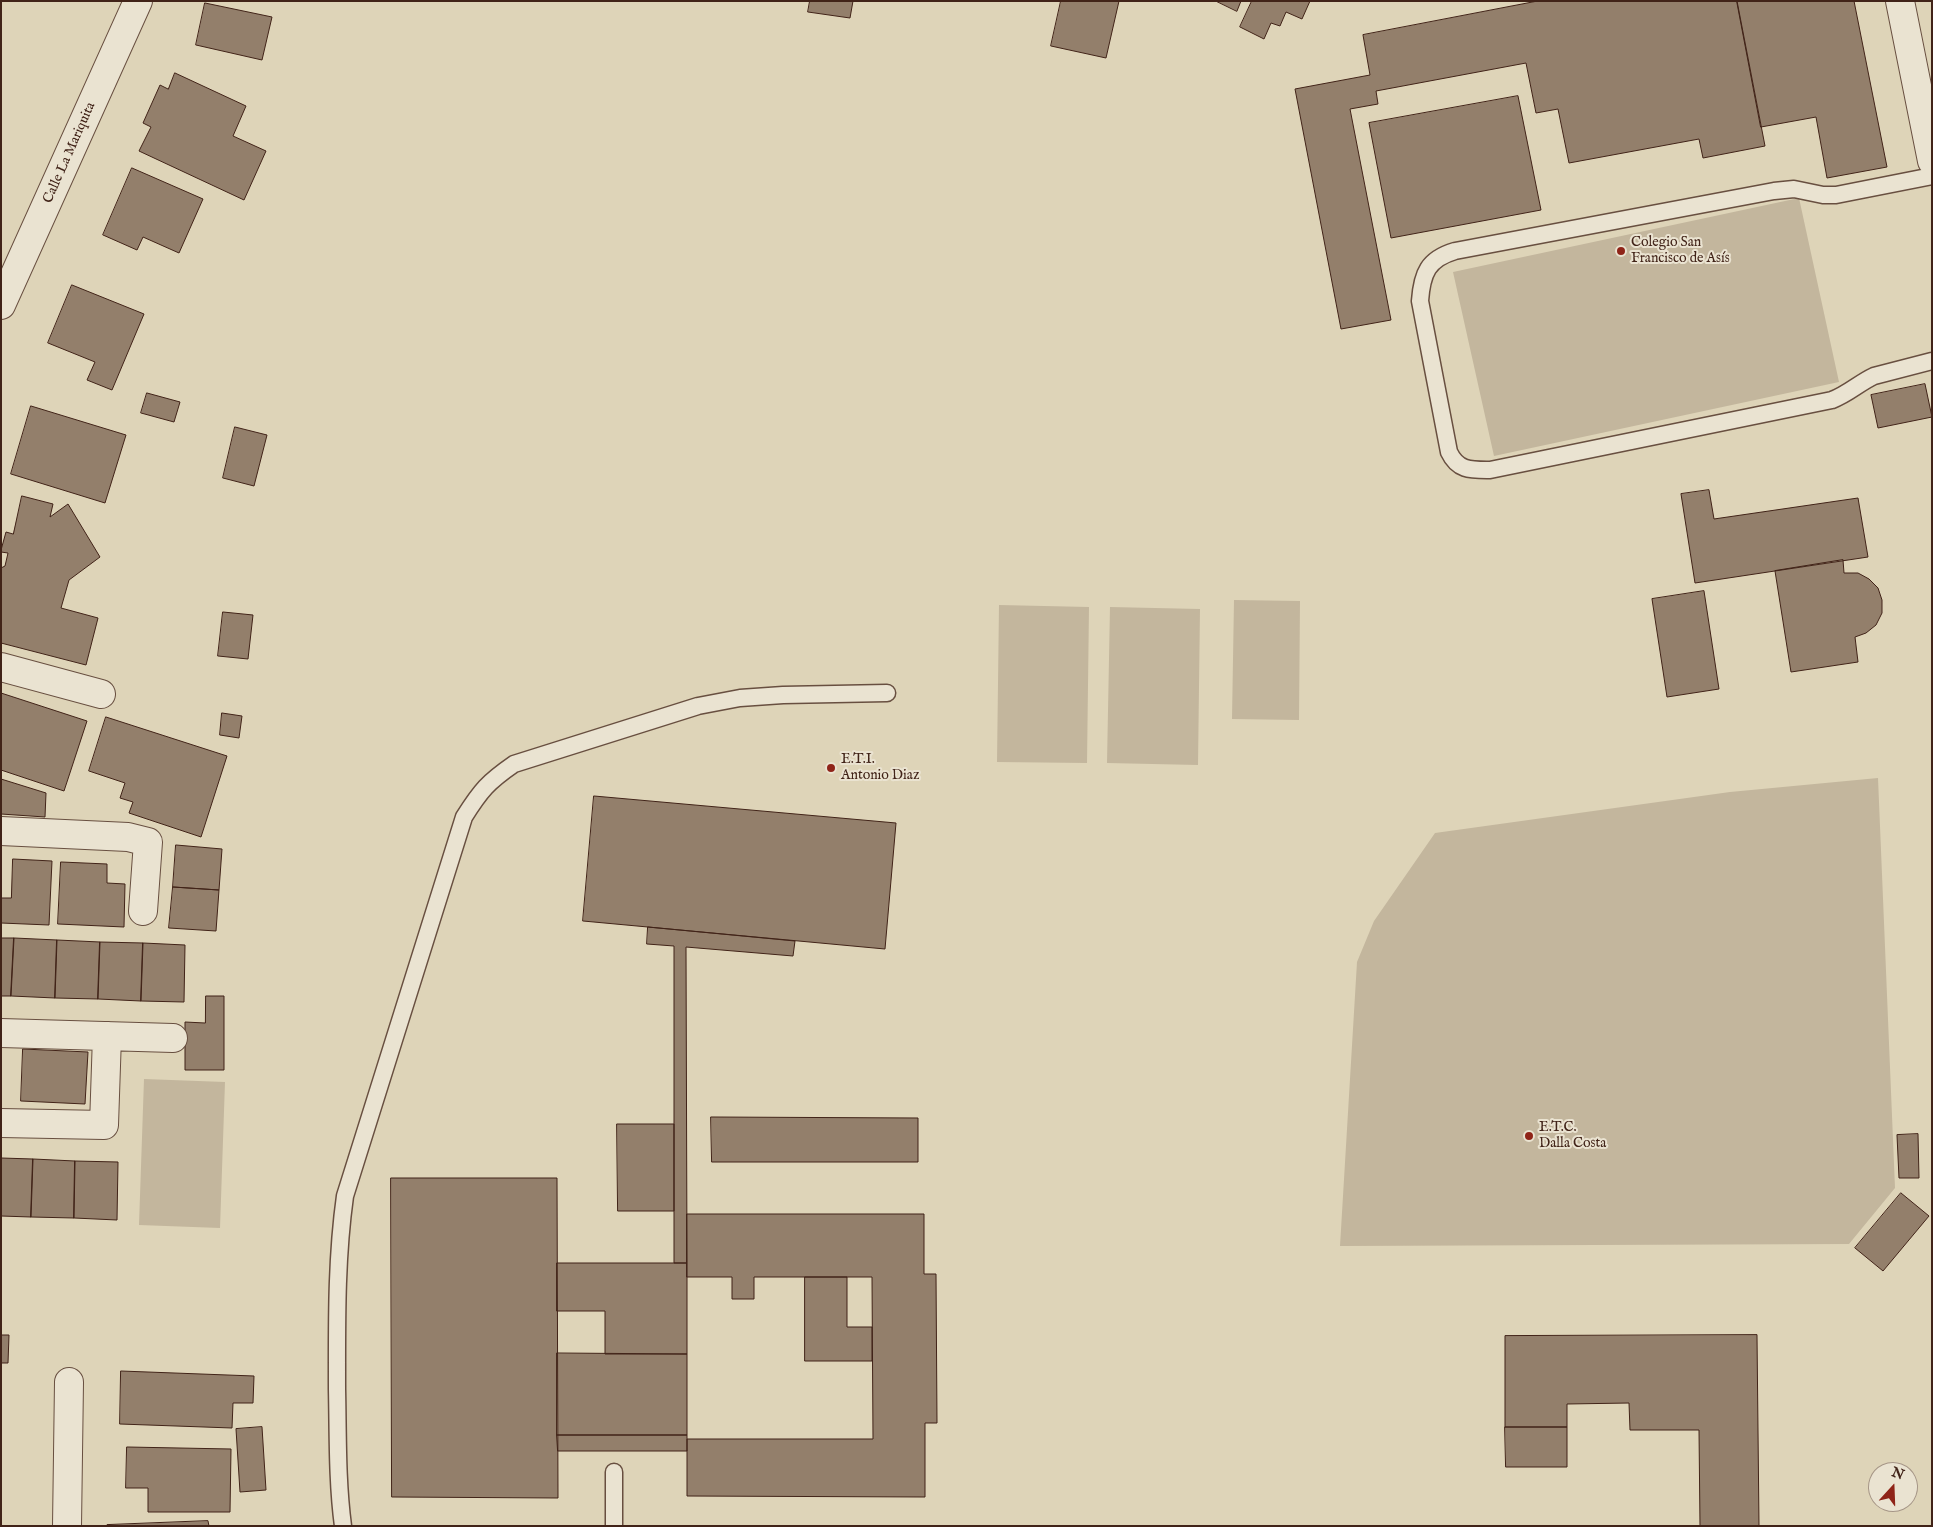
<!DOCTYPE html>
<html>
<head>
<meta charset="utf-8">
<style>
	body { margin:0 }
	#map { position:relative; width:1933px; height:1527px; overflow:hidden; background:#ded4b8; font-family:"IM FELL English",serif }
	canvas { display:block }
	.frame { position:absolute; inset:0; border:2px solid #412318; pointer-events:none }
	.north { position:absolute; left:1868px; top:1462px; width:50px; height:50px; box-sizing:border-box; background:#eae3d1; border:1px solid #a69687; border-radius:50%; rotate:20deg; font-size:14px; font-weight:700; line-height:20px; text-align:center; color:#412318 }
	.north::after { content:''; display:block; margin:auto; width:18px; height:22px; background:#8f2418; clip-path:polygon(50% 0,100% 100%,50% 72%,0 100%) }
</style>
</head>
<body>
<div id="map">
<canvas width="1933" height="1527"></canvas>
<div class="frame"></div>
<div class="north">N</div>
</div>
<script>
const g = document.querySelector('canvas').getContext('2d');
g.lineJoin = 'round';
function paint(path, color) { g.fillStyle = color; g.fill(path, 'evenodd'); }
function stroke(path, color, width, dash) { g.strokeStyle = color; g.lineWidth = width; g.lineCap = dash ? 'butt' : 'round'; g.setLineDash(dash || []); g.stroke(path); }
function write(font, color, halo, rows, align = 'center') {
  g.font = font + ' "IM FELL English",serif'; g.lineWidth = 4; g.setLineDash([]); g.textBaseline = 'middle'; g.strokeStyle = halo; g.fillStyle = color; for (const [text, x, y, turn = 0] of rows) {
    g.save(); g.translate(x, y); g.rotate((+turn || 0) * Math.PI / 180); g.textAlign = isNaN(turn) ? turn : align; if (halo) g.strokeText(text, 0, 0); g.fillText(text, 0, 0); g.restore();
  }
}
paint(new Path2D(`
	M1799,198L1839,382L1494,456L1453,272Z
	M1234,600L1300,601L1299,720L1232,719Z
	M999,605L1089,607L1087,763L997,762Z
	M1110,607L1200,609L1198,765L1107,763Z
	M1878,778L1895,1188L1849,1244L1340,1246L1357,962L1374,921L1435,833L1730,792Z
	M144,1079L225,1082L220,1228L139,1225Z`), '#c3b69d');
const building = new Path2D(`
	M810,1H853L850,18L808,12Z
	M1061,1H1119L1106,58L1051,46Z
	M1216,1H1241L1237,11Z
	M1252,1H1310L1302,19L1286,12L1280,26L1271,23L1264,39L1240,27Z
	M1538,1H1737L1765,146L1703,158L1699,139L1569,163L1558,109L1536,113L1526,63L1376,91L1378,104L1350,109L1391,320L1341,329L1295,89L1370,75L1363,35Z
	M1737,1H1854L1887,167L1827,178L1816,117L1761,127Z
	M205,3L272,17L262,60L196,45Z
	M175,73L246,106L233,136L266,151L244,200L139,151L151,127L143,123L160,85L168,89Z
	M1518,96L1541,210L1391,238L1369,123Z
	M132,168L203,199L179,253L143,237L137,250L103,235Z
	M72,285L144,314L112,390L87,380L95,362L48,343Z
	M1925,384L1932,417L1878,428L1871,395Z
	M147,393L180,402L174,422L141,413Z
	M31,406L126,435L105,503L11,474Z
	M235,427L267,435L254,486L223,478Z
	M1709,490L1714,519L1858,498L1868,557L1695,583L1681,494Z
	M22,496L53,504L50,517L68,504L100,557L69,580L61,608L98,618L86,665L1,643V568L5,566L8,553L1,552V550L6,532L13,534Z
	M1843,560L1844,573H1858L1869,579L1878,588L1882,600V613L1876,625L1866,633L1855,637L1858,662L1791,672L1775,571Z
	M1704,591L1719,689L1667,697L1652,599Z
	M223,612L253,615L248,659L218,656Z
	M1,693L87,721L64,791L1,770Z
	M222,713L242,716L239,738L220,735Z
	M106,717L227,756L201,837L129,813L133,802L120,798L125,783L89,771Z
	M1,779L46,793L45,817L1,814Z
	M594,796L896,823L885,949L583,921Z
	M176,845L222,849L219,890L173,887Z
	M13,859L52,861L49,925L1,923V898H11Z
	M61,862L107,864V883L125,884L124,927L58,924Z
	M173,887L219,890L216,931L169,928Z
	M648,927L795,941L793,956L686,947L687,1263H674V946L647,944Z
	M1,938H14L11,996H1Z
	M14,938L57,940L55,998L11,996Z
	M57,940L100,942L98,999L55,998Z
	M100,942L143,943L141,1001L98,999Z
	M143,943L185,945L184,1002L141,1001Z
	M206,996H224V1070H185V1022L205,1023Z
	M23,1049L88,1052L85,1104L21,1101Z
	M711,1117L918,1118V1162H712Z
	M617,1124H674V1211H618Z
	M1918,1134L1919,1178H1899L1897,1135Z
	M1,1158L33,1159L31,1217L1,1216Z
	M33,1159L75,1161L74,1218L31,1217Z
	M75,1161L118,1162L117,1220L74,1218Z
	M391,1178H557L558,1498L392,1497Z
	M1901,1193L1929,1216L1883,1271L1855,1248Z
	M687,1214H924V1274H936L937,1423H925V1497L687,1496V1439H873L872,1277H754V1299H732V1277H687Z
	M557,1263H687V1354H605V1311H557Z
	M805,1277H847V1327H872V1361H805Z
	M1,1335H9L8,1363H1Z
	M1757,1335L1759,1526H1700L1699,1430H1630L1629,1403L1567,1404V1427H1505V1336Z
	M557,1353L687,1354V1435H557Z
	M121,1371L254,1376L253,1403H233L232,1428L120,1424Z
	M262,1427L266,1490L240,1492L236,1429Z
	M1505,1427H1567V1467H1506Z
	M557,1435H687V1451H558Z
	M127,1447L231,1449L230,1512H148V1488H126Z
	M208,1521L209,1526H107V1525Z`);
paint(building, '#937f6b');
stroke(building, '#412318', 1);
const lane = new Path2D(`
	M1932,176L1836,195H1823L1794,189L1774,191L1455,251C1428,259 1422,273 1420,301L1449,452C1458,471 1471,470 1490,470L1832,400C1848,394 1859,383 1874,376L1932,361
	M343,1526C337,1481 338,1435 337,1389C337,1325 336,1260 345,1196L464,817C481,790 488,782 514,764L698,706L740,698L783,695L887,693
	M614,1526V1472`);
const street = new Path2D(`
	M1900,1L1932,161
	M1,305L138,1
	M1,667L101,694
	M1,831L128,837L148,842L143,911
	M1,1033L173,1038
	M1,1123L104,1125L107,1036
	M67,1526L69,1382`);
stroke(lane, '#684f40', 19);
stroke(street, '#684f40', 30);
stroke(lane, '#eae3d1', 16);
stroke(street, '#eae3d1', 28);
for (const [x, y, r, color] of [
	[1621,251,5,"#8f2418"],
	[831,768,5,"#8f2418"],
	[1529,1136,5,"#8f2418"]
]) { const dot = new Path2D(); dot.arc(x, y, r, 0, 2 * Math.PI); g.fillStyle = color; g.fill(dot); stroke(dot, '#eae3d1', 2); }
write('14px', '#412318', '#eae3d1', [
	["Calle La Mariquita",70,153,-66]
]);
write('14px', '#412318', '#eae3d1', [
	["Colegio San",1631,243],
	["Francisco de Asís",1631,259],
	["E.T.I.",841,760],
	["Antonio Diaz",841,776],
	["E.T.C.",1539,1128],
	["Dalla Costa",1539,1144]
], 'left');
</script>
</body>
</html>
